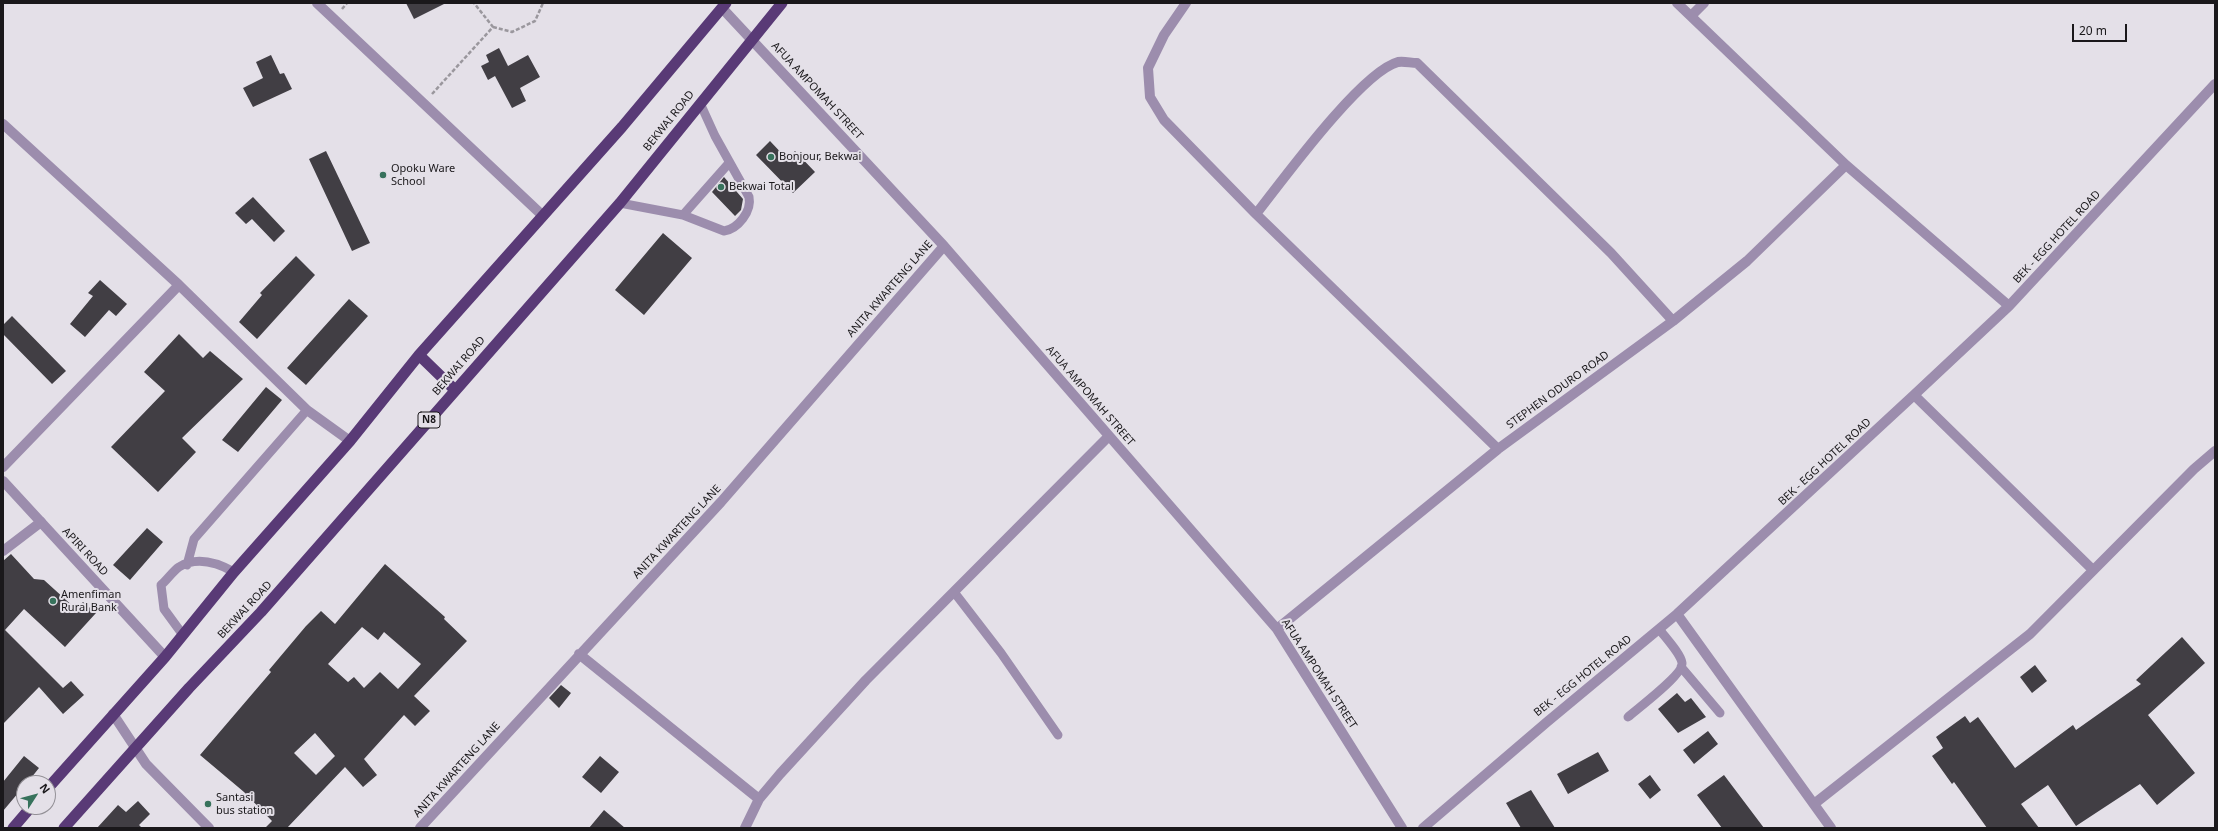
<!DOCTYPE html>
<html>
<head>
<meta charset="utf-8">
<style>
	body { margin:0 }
	#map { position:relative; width:2218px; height:831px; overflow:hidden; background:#e4e0e8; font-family:"Noto Sans",sans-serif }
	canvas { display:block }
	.frame { position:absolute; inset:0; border:4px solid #1a181b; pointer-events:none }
	.north { position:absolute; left:16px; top:775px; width:40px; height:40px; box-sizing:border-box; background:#e4e0e8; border:1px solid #939096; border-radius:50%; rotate:54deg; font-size:11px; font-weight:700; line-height:16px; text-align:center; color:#1a181b }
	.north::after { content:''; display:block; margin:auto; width:14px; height:18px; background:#37725c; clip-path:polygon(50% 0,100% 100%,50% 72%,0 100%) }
	.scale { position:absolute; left:2072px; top:24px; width:55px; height:18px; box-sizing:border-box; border:2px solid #1a181b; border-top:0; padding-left:5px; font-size:12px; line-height:14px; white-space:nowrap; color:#1a181b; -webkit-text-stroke:3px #e4e0e8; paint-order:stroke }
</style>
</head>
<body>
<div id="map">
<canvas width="2218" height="831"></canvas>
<div class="frame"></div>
<div class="north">N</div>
<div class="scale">20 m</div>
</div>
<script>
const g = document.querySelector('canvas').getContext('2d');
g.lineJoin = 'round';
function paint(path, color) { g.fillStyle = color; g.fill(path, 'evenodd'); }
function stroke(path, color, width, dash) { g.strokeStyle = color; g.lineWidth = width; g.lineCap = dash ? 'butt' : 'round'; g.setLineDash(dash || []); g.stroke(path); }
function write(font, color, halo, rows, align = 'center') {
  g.font = font + ' "Noto Sans",sans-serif'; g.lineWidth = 4; g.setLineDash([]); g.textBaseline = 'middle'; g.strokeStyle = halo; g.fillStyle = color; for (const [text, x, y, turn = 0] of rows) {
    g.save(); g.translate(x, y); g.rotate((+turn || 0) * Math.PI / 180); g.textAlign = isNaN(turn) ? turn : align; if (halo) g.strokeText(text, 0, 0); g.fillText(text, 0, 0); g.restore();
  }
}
paint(new Path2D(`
	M406,3H446L414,19Z
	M499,48L508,66L528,55L540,77L520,88L526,101L512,108L495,76L488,80L481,66L489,62L486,55Z
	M271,55L280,74L284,73L292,89L253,107L243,88L263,78L256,62Z
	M770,141L787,159L795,151L815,172L793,193L756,155Z
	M326,151L370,243L352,251L309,159Z
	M724,177L743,199L741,210L735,216L712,192Z
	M253,197L285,231L274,242L252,219L246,224L235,213Z
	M663,233L692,258L644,315L615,290Z
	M296,256L315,275L257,339L239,322L262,295L260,293Z
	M100,280L127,304L116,316L109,310L85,337L70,324L93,296L88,293Z
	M349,299L368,316L306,385L287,368Z
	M12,316L66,371L52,384L3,334V325Z
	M179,334L203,358L210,351L243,379L182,438L196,452L158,492L111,447L165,391L144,372Z
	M266,387L282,400L238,452L222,440Z
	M147,528L163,542L130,580L113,565Z
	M11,554L34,579L44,580L76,609L83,602L96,613L65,647L24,609L5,630L63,688L71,681L84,695L63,714L39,687L3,724V561Z
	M385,564L445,617L444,619L467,641L414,696L430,711L415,726L404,715L364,759L377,775L363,787L345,767L287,828H265L272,821L244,792L200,755L271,672L269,670L306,626L321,611L335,624ZM362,627L378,640L384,632L421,664L398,689L380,672L364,688L354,677L348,682L328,664ZM315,733L335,756L316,775L294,753Z
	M2182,637L2205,663L2148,715L2195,773L2157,805L2140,784L2076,826L2048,785L2021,804L2039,828H1987L1954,782L1952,784L1932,756L1943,748L1936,737L1965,716L1970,723L1978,717L2015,768L2073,725L2076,730L2141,684L2136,680Z
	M2035,665L2047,681L2032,693L2020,677Z
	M561,685L571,693L559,708L549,698Z
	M1677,693L1685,702L1691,698L1706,717L1678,733L1658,709Z
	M1708,731L1718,744L1694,764L1683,750Z
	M1598,752L1609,771L1568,794L1557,774Z
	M24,756L39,768L27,783H24V786L3,811V782Z
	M600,756L619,772L601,793L582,777Z
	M1650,775L1661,790L1650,799L1638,784Z
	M1724,775L1764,828H1722L1697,795Z
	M1531,790L1555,828H1521L1506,803Z
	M138,801L150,814L139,825L142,828H97L118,805L126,812Z
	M604,810L625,828H589Z`), '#413e44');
stroke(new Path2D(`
	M342,9L347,3
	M493,27L512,32L535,21L543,3
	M432,94L493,27L474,3`), '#9a979d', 2.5, [4, 2]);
stroke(new Path2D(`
	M620,203L683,215L724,231C738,229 752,211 749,197L715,136L700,103
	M683,215L729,163
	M187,565L194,539L307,410
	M954,592L1001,653L1058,735
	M183,635L164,609L161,585C167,580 173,571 179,567C197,556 218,563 234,572
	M1681,667L1720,713
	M1628,717C1637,709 1684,674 1682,663C1681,654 1665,637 1659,629`), '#9c8dad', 9);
stroke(new Path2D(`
	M317,3L542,215
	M1186,3L1164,35L1148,68L1150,97L1164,120L1256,214L1498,449
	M1677,3L1846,165L2009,306
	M722,8L944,246L1277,629L1402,828
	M1691,16L1704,3
	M3,124L179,285L307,410L350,441
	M1256,214C1282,181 1361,72 1398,62C1404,61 1411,63 1417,63L1611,253L1673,321
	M1914,395L2093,570
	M3,467L179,285
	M3,551L41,522
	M1677,614L1831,828
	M1277,629L1498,449L1673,321L1747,261L1846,165
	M579,654L759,799
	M1814,804L2030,634L2194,469L2215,451
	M420,828L721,502L944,246
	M745,828L759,799L780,774L866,680L1109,436
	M1423,828L1547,722L1677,614L1914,395L2009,306L2215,84`), '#9c8dad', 10);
stroke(new Path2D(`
	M3,481L165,657
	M113,714L146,764L209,828`), '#9c8dad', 10);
stroke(new Path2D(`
	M419,355L455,390
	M48,788L165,657L234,572L350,441L419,355L622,127L726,3
	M13,828L31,807
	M64,828L189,688L261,612L620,203L782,3`), '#593a76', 11);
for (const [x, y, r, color] of [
	[771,157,4,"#37725c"],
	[383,175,4,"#37725c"],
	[721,187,4,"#37725c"],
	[53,601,4,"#37725c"],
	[208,804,4,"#37725c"]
]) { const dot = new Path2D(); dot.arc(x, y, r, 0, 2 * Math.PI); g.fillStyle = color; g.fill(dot); stroke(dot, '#e4e0e8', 1.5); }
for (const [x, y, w] of [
	[429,420,22]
]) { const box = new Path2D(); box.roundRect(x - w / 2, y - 8, w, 16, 3); g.fillStyle = '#e4e0e8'; g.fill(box); stroke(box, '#1a181b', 1); }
write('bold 10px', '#1a181b', null, [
	["N8",429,420]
]);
write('11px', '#1a181b', '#e4e0e8', [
	["AFUA AMPOMAH STREET",817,91,47],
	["BEKWAI ROAD",669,121,-51],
	["BEK - EGG HOTEL ROAD",2057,237,-47],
	["ANITA KWARTENG LANE",890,289,-49],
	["BEKWAI ROAD",459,366,-49],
	["STEPHEN ODURO ROAD",1558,390,-36],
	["AFUA AMPOMAH STREET",1090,396,49],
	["BEK - EGG HOTEL ROAD",1825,462,-43],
	["ANITA KWARTENG LANE",677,532,-47],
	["APIRI ROAD",85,552,47],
	["BEKWAI ROAD",245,610,-47],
	["AFUA AMPOMAH STREET",1319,674,57],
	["BEK - EGG HOTEL ROAD",1583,676,-39],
	["ANITA KWARTENG LANE",457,770,-48]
]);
write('11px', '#1a181b', '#e4e0e8', [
	["Bonjour, Bekwai",779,157],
	["Opoku Ware",391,169],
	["School",391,182],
	["Bekwai Total",729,187],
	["Amenfiman",61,595],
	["Rural Bank",61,608],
	["Santasi",216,798],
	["bus station",216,811]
], 'left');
</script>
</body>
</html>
